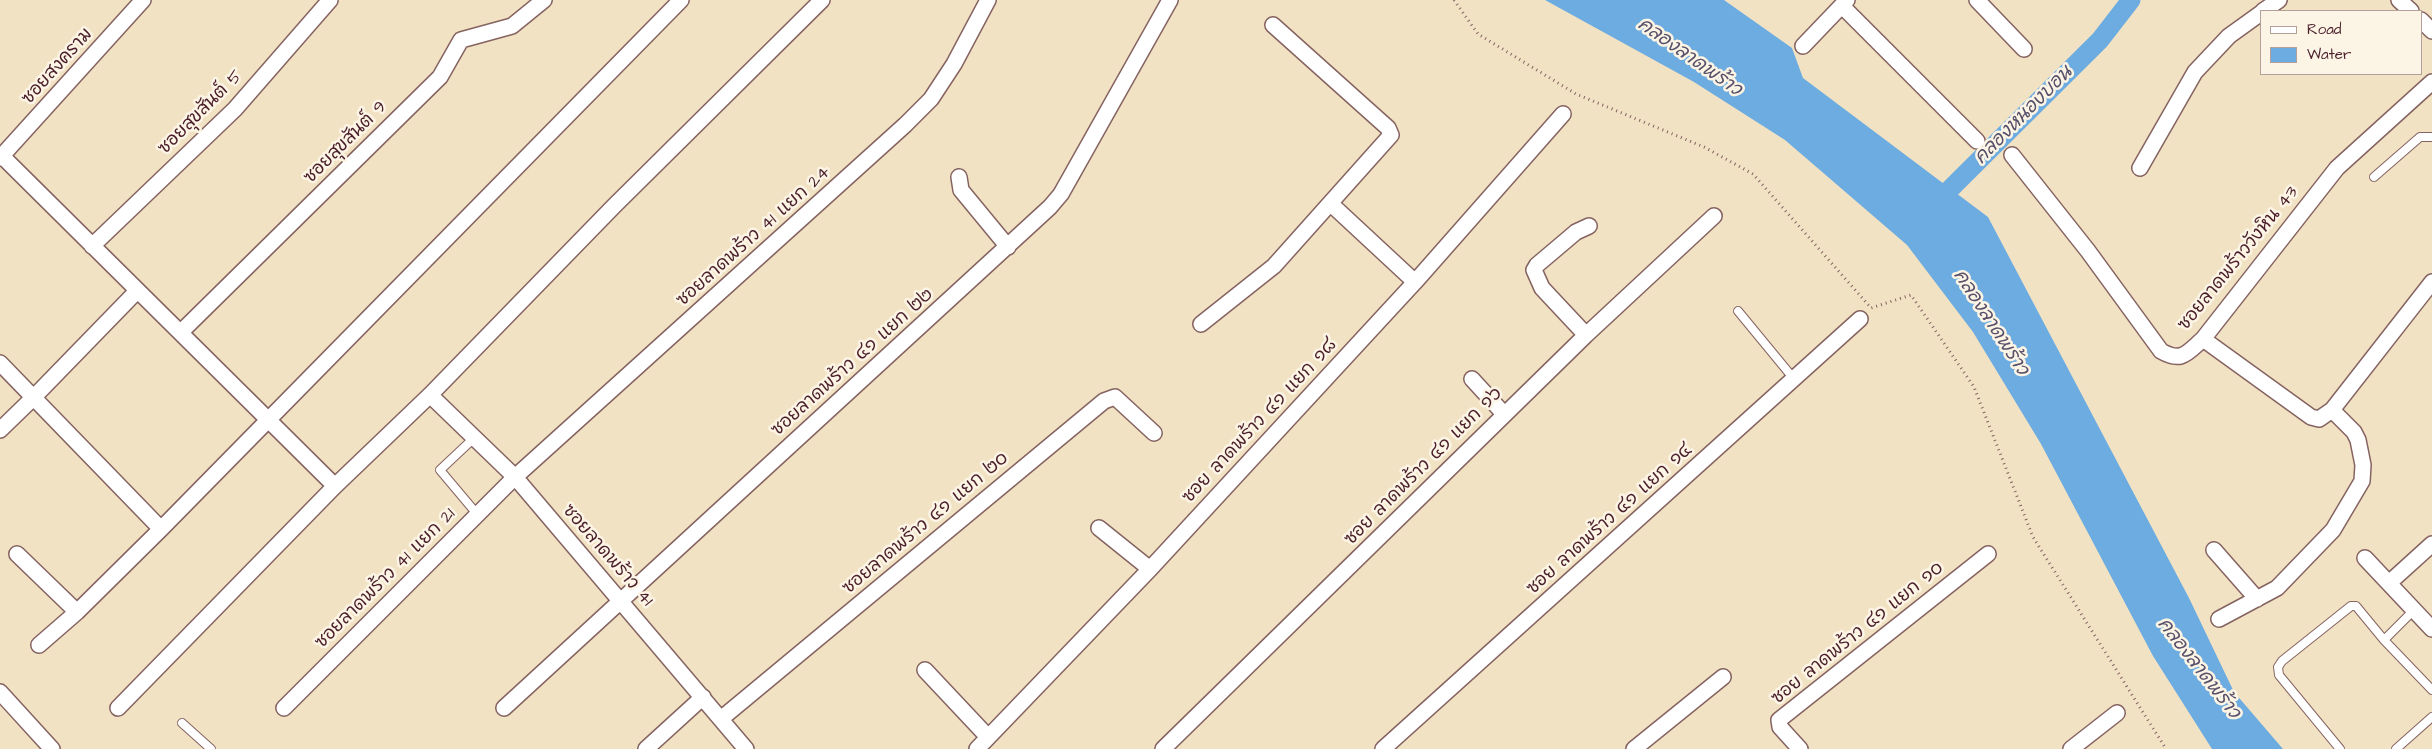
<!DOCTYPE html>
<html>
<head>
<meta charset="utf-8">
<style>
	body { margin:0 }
	#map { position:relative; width:2432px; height:749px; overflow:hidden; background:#f2e2c4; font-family:"Architects Daughter",sans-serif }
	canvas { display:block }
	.legend { position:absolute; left:2260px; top:10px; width:162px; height:65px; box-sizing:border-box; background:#fcf5e5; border:1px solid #b59f9b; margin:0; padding:6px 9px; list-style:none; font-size:15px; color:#4a1f2b }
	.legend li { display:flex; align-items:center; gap:10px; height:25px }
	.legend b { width:25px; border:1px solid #b59f9b }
</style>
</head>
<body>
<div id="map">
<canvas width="2432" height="749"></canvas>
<ul class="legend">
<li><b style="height:6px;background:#fff"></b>Road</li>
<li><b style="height:14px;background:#6dace0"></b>Water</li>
</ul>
</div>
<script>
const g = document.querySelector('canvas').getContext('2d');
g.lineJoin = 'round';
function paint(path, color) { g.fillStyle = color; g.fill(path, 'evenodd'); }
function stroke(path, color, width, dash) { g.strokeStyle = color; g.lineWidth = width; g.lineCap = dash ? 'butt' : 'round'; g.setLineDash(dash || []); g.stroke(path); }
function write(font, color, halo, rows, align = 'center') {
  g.font = font + ' "Architects Daughter","Playpen Sans Thai",sans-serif'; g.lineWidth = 5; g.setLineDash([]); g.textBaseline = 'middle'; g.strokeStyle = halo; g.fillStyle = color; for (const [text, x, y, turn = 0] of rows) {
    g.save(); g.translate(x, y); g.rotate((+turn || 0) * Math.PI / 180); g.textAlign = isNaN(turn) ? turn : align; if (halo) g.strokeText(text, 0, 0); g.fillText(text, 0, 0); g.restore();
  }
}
paint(new Path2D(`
	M1545,0H1724L1792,48L1803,78L1988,217L2189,598L2234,692L2283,749H2212L2153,656L2041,444L1973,332L1907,245L1785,140L1694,82Z`), '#6dace0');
stroke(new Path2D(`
	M1933,206L2100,40L2131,0`), '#6dace0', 19);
const service = new Path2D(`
	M2374,177L2420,137H2432
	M1738,311L1794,379
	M474,438L440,470L477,514
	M2384,640L2415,609
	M182,723L211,749
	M2340,749L2279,675L2278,667L2282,661L2351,606H2356L2384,640L2432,690
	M2396,749L2432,717`);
const minor = new Path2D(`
	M1977,0L2024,49
	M2399,0L2411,11
	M1842,6L1977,141
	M2263,11L2279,0
	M2421,20L2432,31
	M1803,46L1847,0
	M2012,155L2088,251L2161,351C2182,363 2187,353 2203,339L2337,168L2432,82
	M2,156L335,486
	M0,158L143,0
	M2140,168L2195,72L2229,36L2261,13
	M959,177L961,190L1008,247
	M1331,204L1415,282
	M92,246L235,109L330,0
	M1201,324L1274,266L1391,135L1388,128L1273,25
	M181,332L440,77L461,40L512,26L544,0
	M1586,335L1542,288L1534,270L1537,265L1576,232L1589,226
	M2203,339L2311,417L2319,419L2332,410L2432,282
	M0,363L161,529
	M1472,379L1504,414
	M430,395L515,477L746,749
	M0,430L33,398L137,291
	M1099,528L1150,569
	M2214,550L2257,599
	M17,554L77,612
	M2365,558L2432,629
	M2389,583L2432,544
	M2219,619L2277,588L2333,530L2362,481L2363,465L2358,440L2354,432L2332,410
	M39,645L77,612L161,529L681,0
	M925,670L988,737
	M0,692L52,749
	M118,708L335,486L430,395L614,206L822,0
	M284,708L515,477L905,125L931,99L954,64L988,0
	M504,708L1050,207L1061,194L1170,0
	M722,718L1104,401L1115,397L1154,433
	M646,749L703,697
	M977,749L1150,569L1415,282L1563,114
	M1163,749L1586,335L1714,216
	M1383,749L1860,319
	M1634,749L1723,677
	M1800,749L1780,727L1779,720L1988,554
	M2071,749L2117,713`);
stroke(service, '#856361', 10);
stroke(minor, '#856361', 18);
stroke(new Path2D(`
	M1454,0L1478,34L1576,94L1704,147L1753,174L1871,308L1911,295L1974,387L2033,537L2166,749`), '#856361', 3, [1, 4]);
stroke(service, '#fff', 8);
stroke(minor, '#fff', 15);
write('18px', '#4a1f2b', '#fcf5e5', [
	["ซอยสงคราม",58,67,-48],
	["ซอยสุขสันต์ 5",201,113,-45],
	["ซอยสุขสันต์ 9",346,143,-45],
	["ซอยลาดพร้าว 41 แยก 24",754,237,-42],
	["ซอยลาดพร้าววังหิน 43",2239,259,-51],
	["ซอยลาดพร้าว ๔๑ แยก ๒๒",853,363,-42],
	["ซอย ลาดพร้าว ๔๑ แยก ๑๘",1260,422,-47],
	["ซอย ลาดพร้าว ๔๑ แยก ๑๖",1424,467,-45],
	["ซอย ลาดพร้าว ๔๑ แยก ๑๔",1610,520,-42],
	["ซอยลาดพร้าว ๔๑ แยก ๒๐",926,524,-40],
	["ซอยลาดพร้าว 41",607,556,49],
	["ซอยลาดพร้าว 41 แยก 21",386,579,-45],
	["ซอย ลาดพร้าว ๔๑ แยก ๑๐",1858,634,-39]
]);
write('italic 19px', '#56506a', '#fcf5e5', [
	["คลองลาดพร้าว",1689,58,35],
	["คลองหนองบอน",2024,116,-45],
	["คลองลาดพร้าว",1990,323,57],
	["คลองลาดพร้าว",2198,669,52]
]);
</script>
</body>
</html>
